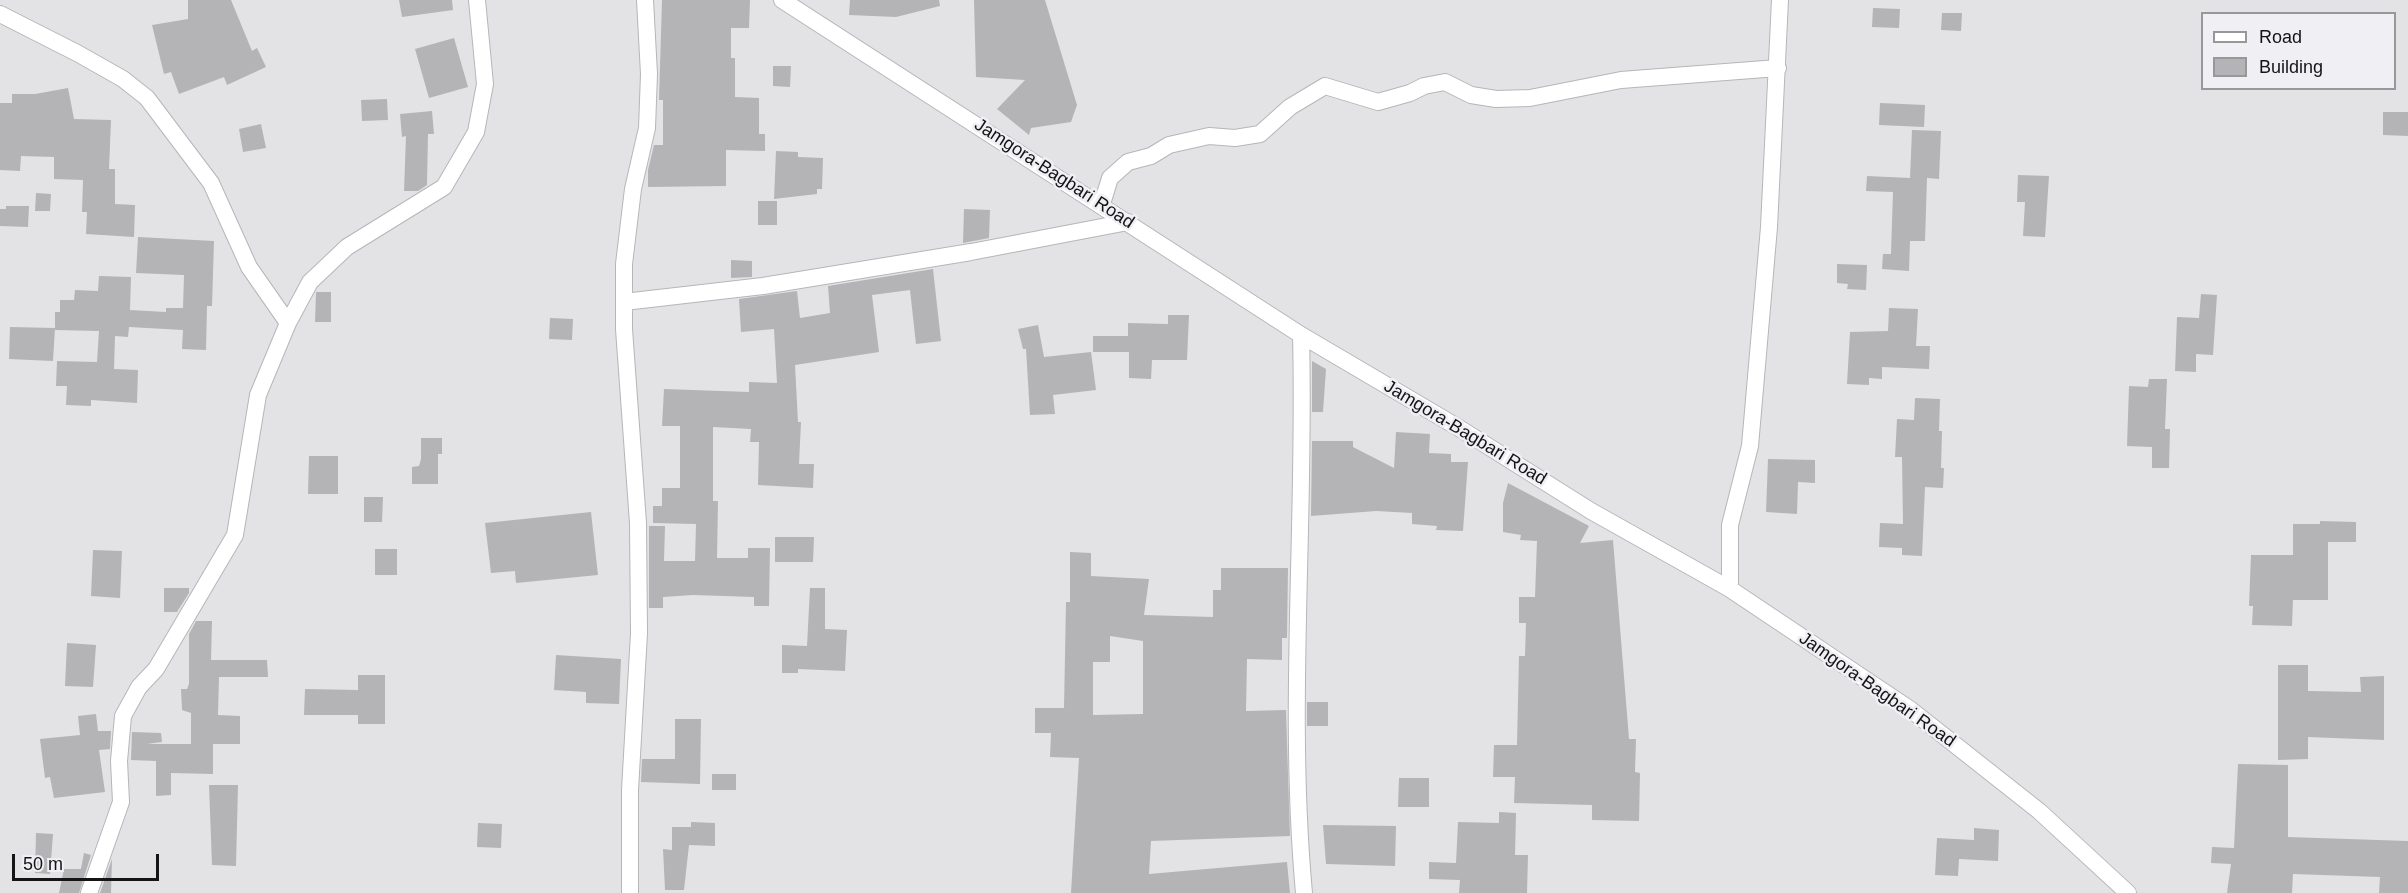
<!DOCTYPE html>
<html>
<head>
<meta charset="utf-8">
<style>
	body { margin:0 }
	#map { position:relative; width:2408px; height:893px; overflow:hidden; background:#e3e3e6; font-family:Arial,sans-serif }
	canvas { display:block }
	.legend { position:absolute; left:2201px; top:12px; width:195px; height:78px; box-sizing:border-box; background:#f0f0f4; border:2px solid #98989b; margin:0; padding:8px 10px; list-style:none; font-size:18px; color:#141415 }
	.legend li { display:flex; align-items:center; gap:12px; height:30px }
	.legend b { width:30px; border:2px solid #98989b }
	.scale { position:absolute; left:12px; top:854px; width:147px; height:27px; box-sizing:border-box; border:3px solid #141415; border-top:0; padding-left:8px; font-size:18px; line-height:21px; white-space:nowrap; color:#141415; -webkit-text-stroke:4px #f0f0f4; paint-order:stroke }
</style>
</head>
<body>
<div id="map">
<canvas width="2408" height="893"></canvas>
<ul class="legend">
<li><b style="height:8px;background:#fff"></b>Road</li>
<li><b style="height:16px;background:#b4b4b7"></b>Building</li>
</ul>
<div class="scale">50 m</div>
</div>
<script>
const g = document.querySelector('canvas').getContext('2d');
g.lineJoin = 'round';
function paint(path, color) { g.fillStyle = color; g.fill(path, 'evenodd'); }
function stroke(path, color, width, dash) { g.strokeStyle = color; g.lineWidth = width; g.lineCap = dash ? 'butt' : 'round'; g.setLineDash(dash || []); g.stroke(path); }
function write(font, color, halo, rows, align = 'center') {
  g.font = font + ' Arial,sans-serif'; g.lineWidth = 5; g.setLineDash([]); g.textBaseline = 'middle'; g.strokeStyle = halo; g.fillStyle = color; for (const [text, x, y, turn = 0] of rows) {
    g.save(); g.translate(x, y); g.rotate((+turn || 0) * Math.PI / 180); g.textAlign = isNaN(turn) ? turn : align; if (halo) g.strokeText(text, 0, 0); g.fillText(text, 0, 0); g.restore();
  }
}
paint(new Path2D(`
	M188,0H231L252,51L257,48L266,67L227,85L224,77L179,94L171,72L164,74L152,25L188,19Z
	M399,0H452L453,10L402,17Z
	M662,0H750L749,28H731V58H735V97L759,98V134H765V151L726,150V186L648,187V170L654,145H663V100H659Z
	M850,0H939L940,6L896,17L849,15Z
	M974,0H1045L1077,105L1071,122L1031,128L1029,135L997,109L1025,80L976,77Z
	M1873,8L1900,9L1899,28L1872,27Z
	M1942,13H1962L1961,31L1941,30Z
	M454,38L468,87L429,98L415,49Z
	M773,66H791L790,87L773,86Z
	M68,88L74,119L111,120L109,169H115V204L135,205L134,237L86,234L87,212H82L83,180L54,179V157L21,156L20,171L0,170V103H12V94H35Z
	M387,99L388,120L362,121L361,100Z
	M1880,103L1925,105L1924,127L1879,125Z
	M432,111L434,134H428L427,185L418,191H404L406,136L402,137L400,114Z
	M2383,112H2408V136L2383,135Z
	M261,124L266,148L243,152L239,129Z
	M1912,130L1941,131L1939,179L1927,178L1925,241H1910L1909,271L1882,269L1883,254H1891L1893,192L1866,191L1867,176L1910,178Z
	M776,151L798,152V157L823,158L822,189H817V194L774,199Z
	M2018,175L2049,176L2045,237L2023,236L2025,202H2017Z
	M36,193L51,194L50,211H35Z
	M758,201H777V225H758Z
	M6,206H29L28,227L0,226V209H6Z
	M964,209L990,210L989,238L963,243Z
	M138,237L214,241L212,306H207L206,350L182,349L183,330L129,327L128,337L115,336L114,369L138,370L137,403L91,400V406L66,405L67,386H56L57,361L97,362L99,331L55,330V312H60V300H74L75,290L98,291L99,276L131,277L130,310L166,312V308H183L184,275L136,273Z
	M731,260L752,261V277L731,278Z
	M1837,264L1867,265L1866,290L1847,289L1848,284L1837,283Z
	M933,269L941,341L916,344L910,290L872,295L879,352L795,365L798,422H801L799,464H814L813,488L758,485L759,442H750L751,429L713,427V501H718L717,558H748V548H770L769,606H754V597L693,595L663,597V608H649V526H665L664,561H695L696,524L653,523V506H662V488H680V426H662L664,389L749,392V382L777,383L774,329L741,332L739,299L797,291L800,318L830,313L828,286Z
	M316,292H331V322H315Z
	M2201,294L2217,295L2213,355L2196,354V372L2175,371L2177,317L2199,318Z
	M1889,308L1918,309L1916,346H1930L1929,369L1882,367V379L1869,378V385L1847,384L1850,332L1888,331Z
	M1168,315H1189L1187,360H1152L1151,379L1129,378V352H1093V336H1128V323L1168,324Z
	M550,318L573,319L572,340L549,339Z
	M1038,325L1044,357L1091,352L1096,390L1053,395L1055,414L1030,415L1026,349H1023L1018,329Z
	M10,327L55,328L53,361L9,359Z
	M1312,361L1326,369L1323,412H1312Z
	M2149,379H2167L2165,429H2170L2169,468H2152V447L2127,446L2129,386L2148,387Z
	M1915,398L1940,399L1939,431H1942L1941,468H1944L1943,488L1925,487L1922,556L1902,555V548L1879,547L1880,523L1903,524L1902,457H1895L1897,419L1914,420Z
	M1396,432L1430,434L1429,453L1451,454V462H1468L1463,531L1436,530L1437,526L1412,524V513L1376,511L1311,516L1312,441H1353V447L1394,468Z
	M421,438H442V454H438V484H412V467L419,466L421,459Z
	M309,456H338V494H308Z
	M1768,459L1815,460V483L1798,482L1797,514L1766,512Z
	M1508,483L1589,526L1580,543L1613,540L1629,739H1636L1635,772L1640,773L1639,821L1592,820V805L1514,803L1515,777H1493L1494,745H1517L1519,656H1525L1526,623H1519V597H1535L1537,541L1520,540L1521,535L1503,532V503Z
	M364,497H383L382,522H364Z
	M591,512L598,575L516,583L515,571L491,573L485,523Z
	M2320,521L2356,522V542H2328V600H2293L2292,626L2252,625L2253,606H2249L2251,555H2293V524H2320Z
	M775,537H814L813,562H775Z
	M375,549H397V575H375Z
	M93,550L122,551L120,598L91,596Z
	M1070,552L1091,553V576L1149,579L1144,615L1213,617V590H1221V568H1288L1287,638H1282V660L1247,659L1246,711L1286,710L1290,836L1151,841L1149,874L1287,862L1290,893H1071L1079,758L1050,757L1051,733H1035V708H1064L1066,602H1070ZM1110,636L1143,641V714L1093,715V662H1110Z
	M164,588H189V593L177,612H164Z
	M810,588H825V629L847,630L845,671L798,669V673H782V645L807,646Z
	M196,621H212L211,660H267L268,677H219L218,715L240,716V744H213V774L171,773V795L156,796V761L131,760L132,732L161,733L162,742L147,744H191V713L182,710L181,689H187L189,684V634Z
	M67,643L96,645L93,687L65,686Z
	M556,655L621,659L619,704L586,703V692L554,690Z
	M2278,665H2308V691L2361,692L2360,677L2384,676V740L2308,737V759L2278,760Z
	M358,675H385V724H358V715H304L305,689L358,690Z
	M1307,702H1328V726H1307Z
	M96,714L98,731H111L110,749L99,750L105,792L54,798L50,777L45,778L40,739L80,735L78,716Z
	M675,719H701L700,784L641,782L642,759H675Z
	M2238,764L2288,765V837L2408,841V893H2379L2380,877L2293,874L2292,893H2227L2231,864L2211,863L2212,847L2234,848Z
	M712,774H736V790H712Z
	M1399,778H1429V807H1398Z
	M209,785H238L236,866L212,865Z
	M1499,812L1516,813L1515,855H1528L1527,893H1459L1460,880L1429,879V862L1456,863L1458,822L1499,823Z
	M691,822L715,823V846L689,845L684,890H665L663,849L672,850V827H691Z
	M478,823L502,824L501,848L477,847Z
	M1323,825L1396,826L1395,866L1326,864Z
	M1974,828L1999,830L1998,861L1959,859L1958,876L1935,875L1937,838L1974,840Z
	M36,833L53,834L50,874L35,873Z
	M84,853L91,855L79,893H59L64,869H81Z
	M112,859L111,893H100Z`), '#b4b4b7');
const minor = new Path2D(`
	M782,0L1301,335L1459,428L1591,511L1730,589L1911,710L2039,811L2128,893
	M0,14L77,53L123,79L147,98L211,183L249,267L288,323
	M1102,204L1110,178L1128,162L1151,156L1169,145L1209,136L1235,138L1260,134L1290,107L1325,86L1378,102L1410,93L1424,86L1445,82L1471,95L1496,99L1530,98L1621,80L1778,68
	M624,302L763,286L971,252L1128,222
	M1301,335C1306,521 1287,708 1304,893
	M1730,589V525L1750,446L1769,227L1780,0
	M89,893L121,802L119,761L123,716L139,687L156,669L235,535L258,395L288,323L310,282L347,247L444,187L476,132L485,84L477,0
	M630,893V790L639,633L638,523L624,329V264L633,189L647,128L649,74L645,0`);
stroke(minor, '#b6b6ba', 18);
stroke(minor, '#fff', 16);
write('18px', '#141415', '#f0f0f4', [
	["Jamgora-Bagbari Road",1054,174,33],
	["Jamgora-Bagbari Road",1465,433,31],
	["Jamgora-Bagbari Road",1877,690,35]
]);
</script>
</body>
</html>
